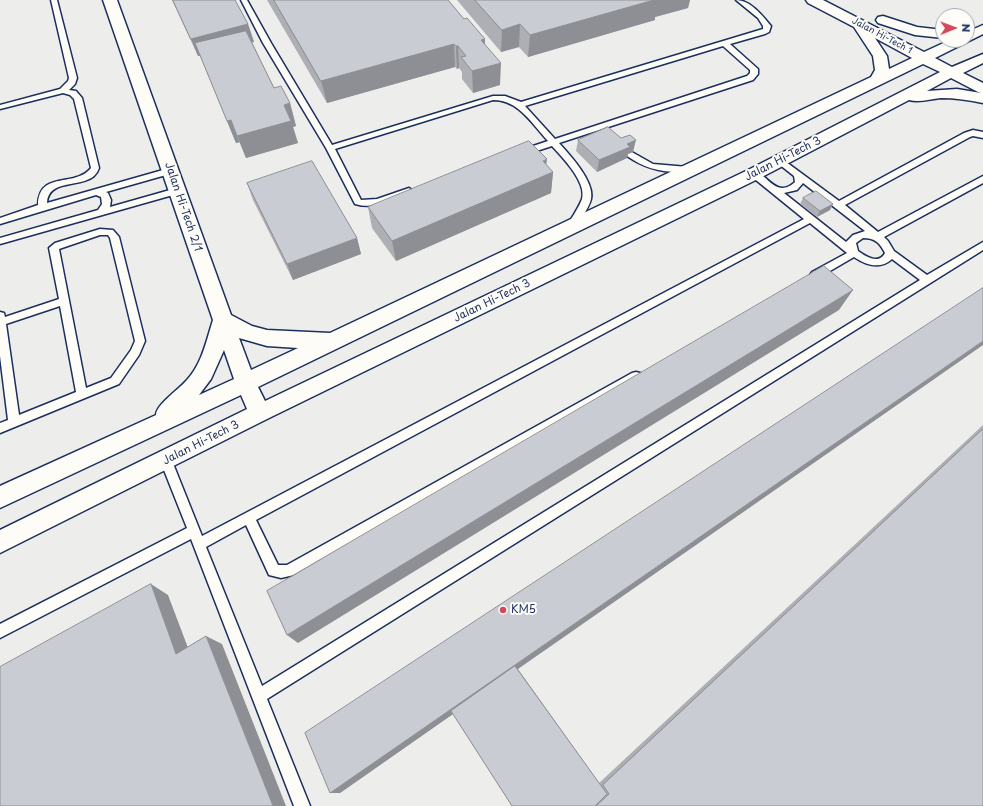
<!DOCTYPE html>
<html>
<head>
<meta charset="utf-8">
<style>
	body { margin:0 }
	#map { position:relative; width:983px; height:806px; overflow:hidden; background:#fdfcf7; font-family:"Playpen Sans",sans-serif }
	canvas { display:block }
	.north { position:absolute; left:935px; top:8px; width:40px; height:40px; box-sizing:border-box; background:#fdfcf7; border:1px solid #a3aaba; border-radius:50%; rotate:89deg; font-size:11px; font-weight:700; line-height:16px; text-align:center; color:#1b2f5e }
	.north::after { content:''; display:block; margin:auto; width:14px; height:18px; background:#d1495b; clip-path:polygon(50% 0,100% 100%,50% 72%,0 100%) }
</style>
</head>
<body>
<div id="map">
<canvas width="983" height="806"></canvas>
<div class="north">N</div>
</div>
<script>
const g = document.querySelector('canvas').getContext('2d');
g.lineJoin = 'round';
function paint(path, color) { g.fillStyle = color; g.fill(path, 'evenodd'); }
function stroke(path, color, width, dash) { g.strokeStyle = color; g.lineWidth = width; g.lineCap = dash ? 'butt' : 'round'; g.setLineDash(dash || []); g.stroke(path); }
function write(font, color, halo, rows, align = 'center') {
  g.font = font + ' "Playpen Sans",sans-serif'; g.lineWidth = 4; g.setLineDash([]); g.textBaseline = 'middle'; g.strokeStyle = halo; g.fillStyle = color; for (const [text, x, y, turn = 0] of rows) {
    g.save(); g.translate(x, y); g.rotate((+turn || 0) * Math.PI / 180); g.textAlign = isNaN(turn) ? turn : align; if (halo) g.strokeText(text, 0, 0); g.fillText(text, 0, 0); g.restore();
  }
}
paint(new Path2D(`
	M0,0H983V806H0ZM943,16H967V40H943Z`), '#edeeec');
const service = new Path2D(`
	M51,0H57L77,78L75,84L69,90L76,91L82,98L99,168C98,171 96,174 94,176C80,188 48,179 47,203L170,168L173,169L174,171L173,173L106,192L108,193L111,200L110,207L177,188L181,191L180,193L0,244V238L98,210L102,204L101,197L96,195L0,224V218L38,205C39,170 75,188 91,168L74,99L70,95L63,93L0,109V105L60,89L68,81L69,78Z
	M241,0H247L271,43L332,145L493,96H505L521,102L763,29V26L758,18L736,0C750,0 762,15 771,26L769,32L765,34L730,44L758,69V74L753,80L559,143C570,155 595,182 591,199C589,208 581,218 576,226L573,227L568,224C573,216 579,207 582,199C587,182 562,157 552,146L521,156L518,155L517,153L518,151L548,141C532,124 519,100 493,100L335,149L361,200L377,199L409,188L413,191L412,193C393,200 375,210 355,204L326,148L263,43ZM723,46L750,70V73L747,76L555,139L525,106Z
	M973,130L983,132V138L973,136L970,137L845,205L878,232L983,176V183L884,237L888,241L894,251L927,275L983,242V250L267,699L310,806H294L191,539L0,638V624L187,528L160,460L162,456L166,455L170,456L202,536L804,219L751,176L750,174L751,172C766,168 774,201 795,182L794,176L775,161L776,159H782L839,201L964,133ZM803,183L865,231L853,235L846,242L784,193L797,190ZM810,223L847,253L812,272L810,275L812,278H818L854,257C866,265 880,270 892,259L920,280L262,686L206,547L246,525L269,575L281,578L294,575L640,379L641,376L640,373L636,372L632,373L287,565H278L256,520ZM863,238C875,238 880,243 885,253C879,265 865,256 858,251L856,243Z
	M630,151L653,164L688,167L692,170C689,174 683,173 678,172C658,172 643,167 627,156L626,154Z
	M100,229L113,230L119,237L145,341L139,355L119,384L0,433V423L8,420L0,356V312L4,313L5,317L59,299L49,248L55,243ZM100,235H108L110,238L135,341L131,350L111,378L86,388L59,249ZM60,306L76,392L19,415L6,324Z`);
const minor = new Path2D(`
	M103,0H117L231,315L252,326L267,330L330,333L871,77L875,70L873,56L854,27L808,3L806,0H823L924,52L950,40H967V32L983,25V34L935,58L952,67L983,54V63L963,73L983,83V103C969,100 955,98 941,98C931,99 919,103 909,100L760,178L267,419L0,553V530L247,409L241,395L0,508V486L156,415C156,405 178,390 186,381C202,364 206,342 213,320ZM875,38L912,58L889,69L887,56ZM923,64L940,72L748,170L265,401L258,387ZM951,78L978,92L981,93L957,89L927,91ZM239,338L267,346L298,348L251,370ZM224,350L234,379L199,395L211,379Z
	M883,16L917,27L943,30V38L915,35L878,23L876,20L878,17Z`);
stroke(service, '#1b2f5e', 3);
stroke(minor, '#1b2f5e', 3);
paint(service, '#fdfcf7');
paint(minor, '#fdfcf7');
paint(new Path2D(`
	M172,0H235L248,24L254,42H252L274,88L290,103L296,126L293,127L298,143L246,158L240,142L236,143L200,56H198Z
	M267,0H448L464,19L485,39V44L500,85L473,93L462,79V72L459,68L457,69L455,67L327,103Z
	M457,0H690L688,8L655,17V20L528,57L519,47L501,52Z
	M621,138L633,152L628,154L627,158L597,172L576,151L578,140Z
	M553,172L551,193L396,261L372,228L368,207Z
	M247,183L357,238L361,254L293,280L253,200Z
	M803,198L830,210L817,217L800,204Z
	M983,345L518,669L599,783L983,425V806H512L453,714L340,793H330Z`), '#adafb5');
paint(new Path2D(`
	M654,0H690L688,8L655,17V20L528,57L530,35Z
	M248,24L254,42L198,56L191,39Z
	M520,24L519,47L501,52L502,30Z
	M485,39V61L481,40Z
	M454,44L455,67L327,103L321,81Z
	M456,46H458L459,68L457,69Z
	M501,63L500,85L473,93L472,71Z
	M290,103L296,126L293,127L298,143L246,158L237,136L284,105Z
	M231,120L240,142L236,143L227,121Z
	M636,140L633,152L628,154L627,158L597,172L599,160L627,144Z
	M547,159L545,175L553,172L551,193L396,261L392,241Z
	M833,204L830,210L817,217L820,211Z
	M357,238L361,254L293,280L287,264Z
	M853,290L839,310L298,643L287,635Z
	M983,341V345L453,714L451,711L453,714L340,793H330Z
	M151,584L168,595L193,661L176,654Z
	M206,636L222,644L286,806H273Z`), '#8d8f94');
const building = new Path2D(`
	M173,0H235L248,24L191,39Z
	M274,0H448L464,19L467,18L485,39L481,40L501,63L472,71L461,57L466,56L458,46H456L454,44L321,81Z
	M475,0H654L530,35L520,24L502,30Z
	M246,31L274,88L281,86L290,103L284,105L291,121L237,136L231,120L227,121L195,43Z
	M608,127L621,138L630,135L636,140L627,144L630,147L599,160L578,140Z
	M529,141L547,159L543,161L553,172L392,241L368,207Z
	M312,161L357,238L287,264L247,183Z
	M816,191L833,204L820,211L803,198Z
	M824,266L853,290L287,635L267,591Z
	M983,288V341L330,793L305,733Z
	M983,429V806H596L609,794L603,785Z
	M151,584L176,654L206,636L273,806H0V667Z
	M515,666L607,794L595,806H512L451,711Z`);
paint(building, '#c9ccd3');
stroke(building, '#8d8f94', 1);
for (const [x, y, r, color] of [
	[503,610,4,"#d1495b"]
]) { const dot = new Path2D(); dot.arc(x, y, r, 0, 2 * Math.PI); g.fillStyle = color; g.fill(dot); stroke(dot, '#fdfcf7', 1.5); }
write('9px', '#1b2f5e', '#fdfcf7', [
	["Jalan Hi-Tech 1",882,36,28]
]);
write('11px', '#1b2f5e', '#fdfcf7', [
	["Jalan Hi-Tech 3",783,159,-27],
	["Jalan Hi-Tech 2/1",183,207,71],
	["Jalan Hi-Tech 3",492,301,-26],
	["Jalan Hi-Tech 3",201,443,-27]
]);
write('11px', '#1b2f5e', '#fdfcf7', [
	["KM5",511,610]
], 'left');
</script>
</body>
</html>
